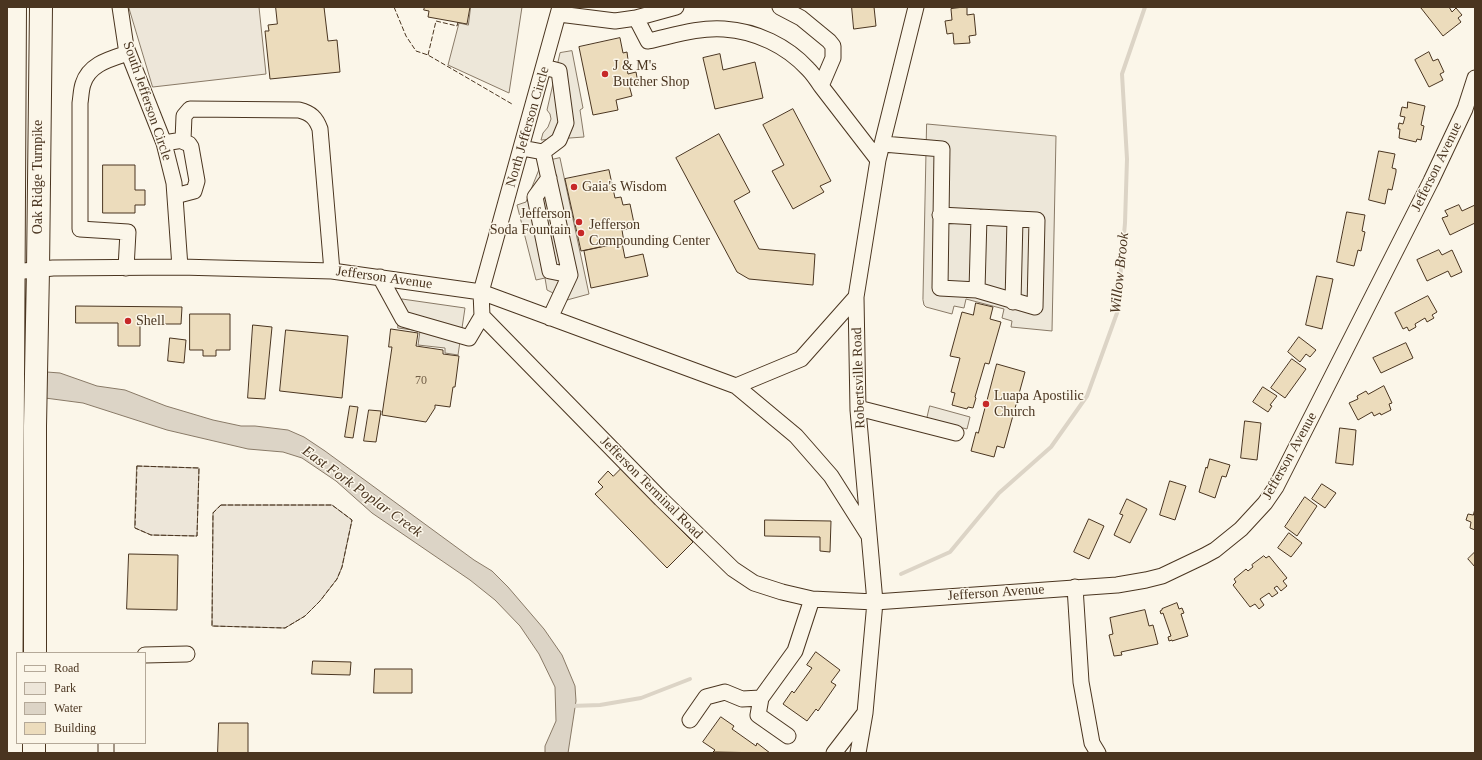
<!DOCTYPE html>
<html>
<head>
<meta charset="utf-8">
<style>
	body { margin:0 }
	#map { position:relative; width:1482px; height:760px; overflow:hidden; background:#fbf6e9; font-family:Georgia,serif }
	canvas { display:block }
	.frame { position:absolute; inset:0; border:8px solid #4a3520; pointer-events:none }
	.legend { position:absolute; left:16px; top:652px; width:130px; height:92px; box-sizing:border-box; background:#fbf6e9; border:1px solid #b4a999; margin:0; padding:5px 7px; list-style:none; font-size:12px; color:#4a3520 }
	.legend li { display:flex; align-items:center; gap:8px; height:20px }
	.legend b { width:20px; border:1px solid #b4a999 }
</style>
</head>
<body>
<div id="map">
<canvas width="1482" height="760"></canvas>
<div class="frame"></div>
<ul class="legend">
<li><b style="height:5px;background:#fbf6e9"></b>Road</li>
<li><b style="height:11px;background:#ede6d9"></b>Park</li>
<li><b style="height:11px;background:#dcd4c6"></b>Water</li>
<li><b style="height:11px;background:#ecdcbc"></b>Building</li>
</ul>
</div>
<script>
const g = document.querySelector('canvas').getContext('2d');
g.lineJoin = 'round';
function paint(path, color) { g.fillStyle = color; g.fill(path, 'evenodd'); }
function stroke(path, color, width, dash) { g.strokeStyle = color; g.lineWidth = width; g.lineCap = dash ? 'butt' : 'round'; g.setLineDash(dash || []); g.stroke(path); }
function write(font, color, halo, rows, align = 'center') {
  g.font = font + ' Georgia,serif'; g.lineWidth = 3; g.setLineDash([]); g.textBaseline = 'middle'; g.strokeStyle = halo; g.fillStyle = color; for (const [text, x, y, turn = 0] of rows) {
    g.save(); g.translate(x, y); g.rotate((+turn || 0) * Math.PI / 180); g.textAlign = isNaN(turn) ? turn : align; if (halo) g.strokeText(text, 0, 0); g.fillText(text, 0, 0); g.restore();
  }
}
const green = new Path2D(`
	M129,7H259L266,74L153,87Z
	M137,466L199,468L197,536L151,535L135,528Z
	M221,505H332L352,520L342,567L337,579L320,601L305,616L285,628L212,626L213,513Z`);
paint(green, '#ede6d9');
stroke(green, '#887966', 1);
const parking = new Path2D(`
	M471,7H522L509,93L448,65L459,23L468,25Z
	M572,51L583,108L580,110L584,137L541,140L543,133L548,127L551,119L550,114L547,110L560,53Z
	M927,124L1056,136L1052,331L1011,327L1012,321L1002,318L1004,309L966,299L964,308L954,306L952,314L926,307L924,305L923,300Z
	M560,158L589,294L567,300L547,290L545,278L536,280L517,205L526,202L542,162Z
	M402,299L465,308L458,355L445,353V348L418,345L420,331L398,328Z
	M930,406L970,417L967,429L927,419Z`);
paint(parking, '#ede7d9');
stroke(parking, '#887966', 1);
const water = new Path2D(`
	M7,369L60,373L97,386L125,390L166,406L213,420L241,426H255L288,430L304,437L325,451L474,560L492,571L508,587L544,629L562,655L575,686L576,701L568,753H545V746L556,721L555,687L539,654L520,626L495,600L470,580L372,513L336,481L302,458L283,452L248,449L167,430L83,403L7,393Z`);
paint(water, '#dcd4c6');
stroke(water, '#887966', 1);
stroke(new Path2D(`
	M901,574L950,552L999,493L1051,447L1087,396L1117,313L1125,223L1127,159L1122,74L1145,7
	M571,706L600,705L641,698L690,679`), '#dcd4c6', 4);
const building = new Path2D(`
	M276,7H324L328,41L337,40L340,72L270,79L265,31H269L268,25L277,24Z
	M425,7H470L467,24L428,17L429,11L424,10Z
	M852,7H874L876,26L854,29Z
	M967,7V15L974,14L976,35L969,36L970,43L954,44L953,33L947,34L945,21L952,20L951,9Z
	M1422,7H1449L1452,12L1456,8L1462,15L1458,18L1461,22L1443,36L1421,8Z
	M620,38L623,53L627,52L628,60H625L628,74L636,72L638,83L629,85L632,96L616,100L618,110L593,115L579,47Z
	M1429,52L1433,61L1438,59L1444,72L1440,74L1443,80L1429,87L1415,60Z
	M720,54L723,70L755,62L763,98L715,109L703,58Z
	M1408,102L1425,106L1421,125L1424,126L1421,140L1417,139L1416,142L1399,138L1400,129H1398L1399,123L1403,124L1405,117L1400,116L1402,107L1407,108Z
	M793,109L831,181L820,186L824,192L793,209L772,171L784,165L763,125Z
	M719,134L750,192L734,201L759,249L815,254L813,285L749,279L737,272L676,158Z
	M1379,151L1395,154L1392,168L1396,169V172L1392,190L1388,189L1385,204L1369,200Z
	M103,165H135V190H145V205H135V213H103Z
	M609,170L615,198L621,197L623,205L630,204L635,228L622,230L624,242L581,251L565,179Z
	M1459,205L1462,211L1475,205V223L1450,235L1442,218L1448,216L1445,211Z
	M1347,212L1365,215L1362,231L1365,232L1361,251L1358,250L1354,266L1337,262Z
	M622,243L625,258L643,254L648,276L591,288L584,251Z
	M1439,250L1442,255L1452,250L1462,272L1451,277L1448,271L1427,281L1417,260Z
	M1317,276L1333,279L1322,329L1306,325Z
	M1428,296L1437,312L1432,315L1434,318L1427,322L1425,318L1415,324L1416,327L1409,331L1407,327L1403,329L1395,313Z
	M976,303L993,307L990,319L1001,322L989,364L985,363L975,397L976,398L973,408L968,407L967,409L952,405L955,393L951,392L960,358L950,356L962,312L973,315Z
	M76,306L182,307L181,324H140V346H118V323H76Z
	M190,314H230V350H216V356H203V350H190Z
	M253,325L272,327L265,399L248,398Z
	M391,329L418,333L416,346L443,350V354L459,356L455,387H453L450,407L435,405V408L426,422L382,415L392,347H389Z
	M286,330L348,336L342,398L280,391Z
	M1299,337L1316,350L1310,357L1306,354L1300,362L1288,352Z
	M170,338L186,340L184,363L168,361Z
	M1406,343L1413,358L1381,373L1373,358Z
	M1292,359L1306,369L1285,398L1271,388Z
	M997,364L1025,372L1004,448L997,446L994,457L971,451L976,432L978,433Z
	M1384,386L1392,403L1389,404L1391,410L1381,415L1380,413L1374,416L1372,412L1358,420L1349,403L1358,399L1357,396L1366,391L1368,394Z
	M1263,387L1277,396L1270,405L1272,406L1268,412L1253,402Z
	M350,406L358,407L353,438L345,437Z
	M369,410L381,411L376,442L364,441Z
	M1245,421L1261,423L1257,460L1241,458Z
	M1340,428L1356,430L1353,465L1336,463Z
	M1210,459L1230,465L1226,477L1222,476L1215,498L1199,492L1206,467L1207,468Z
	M621,469L693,542L667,568L595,494L603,487L598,482L608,471L613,476Z
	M1170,481L1186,486L1175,520L1160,515Z
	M1322,484L1336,493L1325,508L1312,499Z
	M1305,497L1317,506L1297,536L1285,527Z
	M1127,499L1147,509L1130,543L1114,535L1123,515L1120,514Z
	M1475,509V530L1470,528L1471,522L1466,520L1468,514L1473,515Z
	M1089,519L1104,526L1089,559L1074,552Z
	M765,520L831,521L830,552L820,551V537L765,536Z
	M1289,533L1302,543L1291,557L1278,548Z
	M1475,552V567L1468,559Z
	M129,554L178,555L177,610L127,609Z
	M1264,556L1266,558L1269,556L1287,578L1283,581L1287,586L1281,591L1277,586L1274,588L1278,593L1272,597L1269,593L1260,599L1264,605L1259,609L1255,604L1250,607L1233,585L1236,582L1234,579L1246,569L1248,571L1253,567L1252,565Z
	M1177,603L1179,609L1182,608L1184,613L1181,614L1188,636L1172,641V640L1169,641L1168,637L1171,636L1163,613L1161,614L1160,611L1162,610V609Z
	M1145,610L1149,626L1153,625L1158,644L1121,652L1122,655L1114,656L1109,635L1113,634L1110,618Z
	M816,652L840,670L831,682L836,685L818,711L816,709L807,721L783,704L792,691L794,693L812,668L807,665Z
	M313,661L351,662L350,675L312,674Z
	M375,669H412V693H374Z
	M721,717L734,726L732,729L756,746L757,743L770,753L713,752L715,750L703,742Z
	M219,723H248V753H218Z`);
paint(building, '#ecdcbc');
stroke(building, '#4a3520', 1);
const minor = new Path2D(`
	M120,7L126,47L164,143L174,183L180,267
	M560,7L481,292L482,316L661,499L733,569L754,583L782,592L812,599L875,602L1117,585L1146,580L1162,576L1204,556L1215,550L1241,529L1265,503L1276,487L1431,181L1465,109L1475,78
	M780,7L801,18L829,41L833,46V58L821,86L878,160
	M559,14L615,21L636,18L676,7
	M636,18L648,41C672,36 699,27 724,29C756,31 787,46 808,69C813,74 817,80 821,86
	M164,143L183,140L184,116L190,109L299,110C311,113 316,118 320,129L332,271
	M883,144L942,149L940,288L977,290L1035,307L1037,220L940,215
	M522,148L543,152L570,275L550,318
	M543,152L559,140L566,123L559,71L544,67
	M549,178L535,197L550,271L570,275
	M175,196L194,191L197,181L191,147L189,144L182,141
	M126,268L128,232L80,229V103C81,97 81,90 83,84C89,64 110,59 128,53
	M14,272L53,268L180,267L332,271L481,292L736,386L796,436L831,476L869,536
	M380,277L403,319L469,338L482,316
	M977,290L979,217
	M1013,302L1015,219
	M736,386L801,359L856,297
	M858,408L956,433
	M1075,587L1081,682L1092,743L1098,753
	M145,655L187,654
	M690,720L706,697L725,692L742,699L761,698
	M788,736L758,715L761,698L795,651L812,599
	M106,753V743
	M834,753L864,714
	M858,753L865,713L875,602L858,410L856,297L878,160L916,7`);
const highway = new Path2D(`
	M35,653V426L38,270L41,7
	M11,753L15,7
	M34,753V743`);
stroke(minor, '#4a3520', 17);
stroke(highway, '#4a3520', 24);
stroke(minor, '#fbf6e9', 15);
stroke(highway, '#fbf6e9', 22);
stroke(new Path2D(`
	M394,7L406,36L416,51L428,55L512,104
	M428,55L436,21L457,26L458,22
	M137,466L199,468L197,536L151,535L135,528Z
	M221,505H332L352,520L342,567L337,579L320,601L305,616L285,628L212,626L213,513Z`), '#4a3520', 1, [5, 2]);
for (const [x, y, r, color] of [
	[605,74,4,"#c62828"],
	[574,187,4,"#c62828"],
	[579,222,4,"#c62828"],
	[581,233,4,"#c62828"],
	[128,321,4,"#c62828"],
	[986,404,4,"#c62828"]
]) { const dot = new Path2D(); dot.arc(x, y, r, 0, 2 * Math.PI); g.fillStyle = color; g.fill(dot); stroke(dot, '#fbf6e9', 1.5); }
write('12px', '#725f47', null, [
	["70",421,381]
]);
write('14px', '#4a3520', '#fbf6e9', [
	["J & M's",613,66],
	["Butcher Shop",613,82],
	["Gaia's Wisdom",582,187],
	["Jefferson",571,214,"right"],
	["Soda Fountain",571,230,"right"],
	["Jefferson",589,225],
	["Compounding Center",589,241],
	["Shell",136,321],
	["Luapa Apostilic",994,396],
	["Church",994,412]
], 'left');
write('14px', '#4a3520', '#fbf6e9', [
	["South Jefferson Circle",147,101,71],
	["North Jefferson Circle",528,127,-74],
	["Jefferson Avenue",1437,167,-64],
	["Oak Ridge Turnpike",38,177,-90],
	["Jefferson Avenue",384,278,8],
	["Robertsville Road",859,378,-92],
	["Jefferson Avenue",1290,456,-61],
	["Jefferson Terminal Road",651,488,45],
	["Jefferson Avenue",996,593,-4]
]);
write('italic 15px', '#4a3520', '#fbf6e9', [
	["Willow Brook",1120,273,-84],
	["East Fork Poplar Creek",362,492,36]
]);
</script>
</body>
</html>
